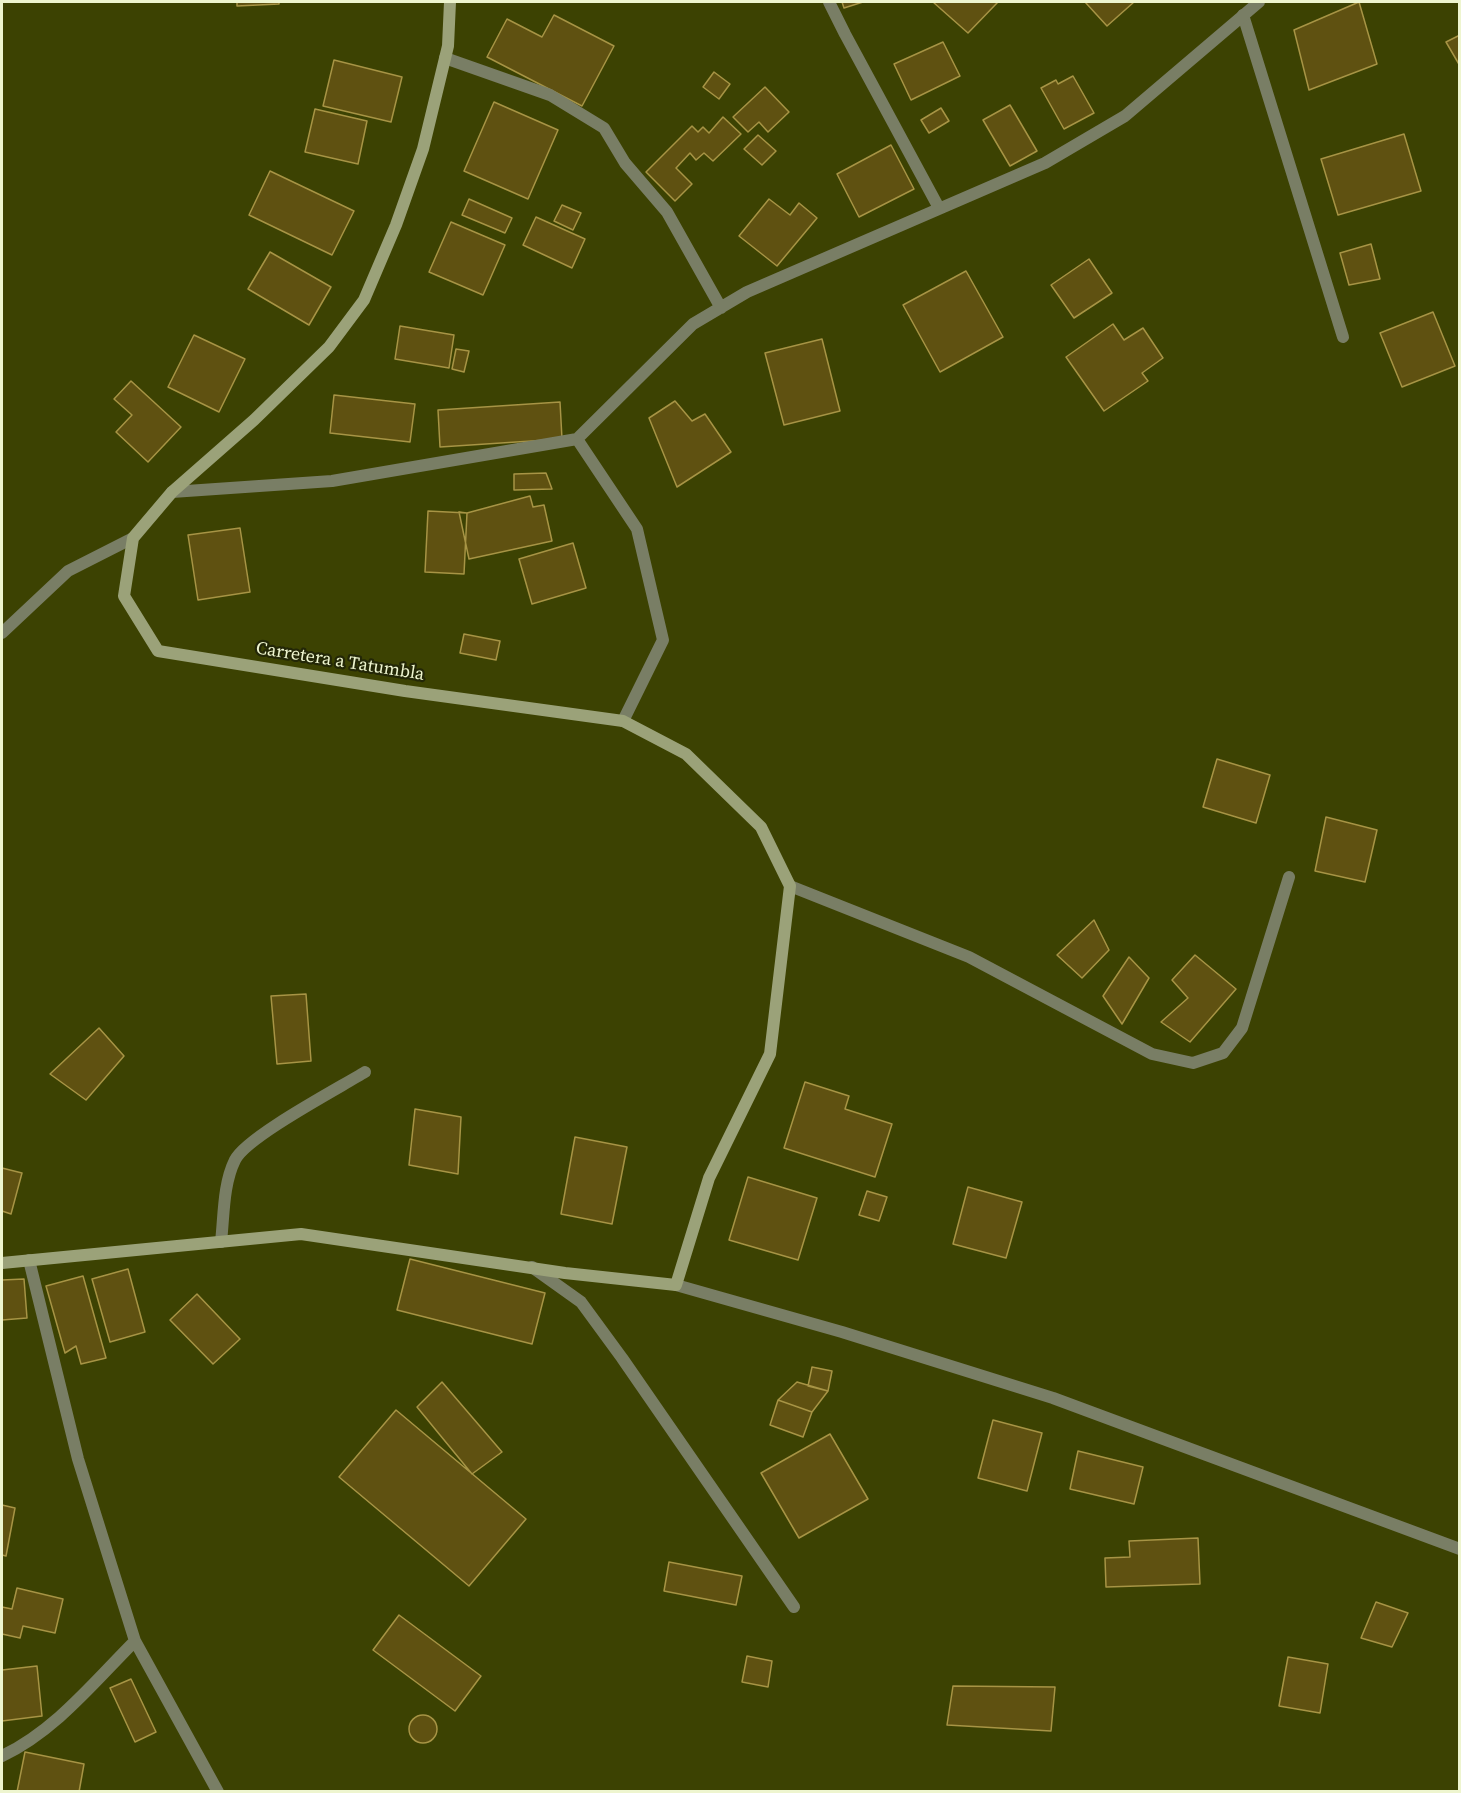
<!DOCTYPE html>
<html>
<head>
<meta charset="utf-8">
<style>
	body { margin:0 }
	#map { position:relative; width:1461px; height:1793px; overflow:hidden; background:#3c4202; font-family:"Source Serif 4",serif }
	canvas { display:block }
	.frame { position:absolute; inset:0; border:3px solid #eef5cf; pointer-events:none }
</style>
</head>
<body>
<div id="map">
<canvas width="1461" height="1793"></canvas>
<div class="frame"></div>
</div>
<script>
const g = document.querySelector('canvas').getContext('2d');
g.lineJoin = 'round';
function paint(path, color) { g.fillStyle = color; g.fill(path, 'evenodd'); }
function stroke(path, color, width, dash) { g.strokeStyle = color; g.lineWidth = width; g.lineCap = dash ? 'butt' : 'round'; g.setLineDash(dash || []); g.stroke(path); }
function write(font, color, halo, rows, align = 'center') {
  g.font = font + ' "Source Serif 4",serif'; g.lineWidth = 4.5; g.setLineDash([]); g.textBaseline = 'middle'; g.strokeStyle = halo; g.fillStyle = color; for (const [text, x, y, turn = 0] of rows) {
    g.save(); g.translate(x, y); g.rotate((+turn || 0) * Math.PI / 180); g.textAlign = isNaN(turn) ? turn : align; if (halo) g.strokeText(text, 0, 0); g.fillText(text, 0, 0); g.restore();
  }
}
const building = new Path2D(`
	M237,2H279V4L237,6Z
	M842,2H863L844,8Z
	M933,2H998L968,33Z
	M1085,2H1134L1107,26Z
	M1359,2L1377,64L1309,90L1294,30Z
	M554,15L614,46L582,106L487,57L507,19L542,37Z
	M1460,35V66L1446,42Z
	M943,42L960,76L911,100L894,64Z
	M334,60L402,77L391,122L323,106Z
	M714,72L730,84L719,99L703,87Z
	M1073,76L1094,113L1064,129L1041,88L1056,80L1058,84Z
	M765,87L789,112L768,132L759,122L748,132L733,117Z
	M494,102L558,130L528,199L464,171Z
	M1010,105L1037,151L1010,166L983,120Z
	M941,108L949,121L929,133L921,120Z
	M315,109L367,121L358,164L305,152Z
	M723,117L741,134L713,161L704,153L696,160L690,153L676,168L692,184L675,201L646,172L692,126L698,132L703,127L709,133Z
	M1404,134L1421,191L1338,215L1321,159Z
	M758,135L776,151L762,165L744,149Z
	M891,145L914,189L859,217L837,174Z
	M270,171L354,211L332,255L249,215Z
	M469,199L512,218L505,233L462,215Z
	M769,199L790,215L799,203L817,218L777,266L739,236Z
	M562,205L581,213L573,230L554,221Z
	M536,217L585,239L572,268L523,245Z
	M451,222L505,245L483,295L429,272Z
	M1371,244L1380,279L1349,285L1340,253Z
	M270,252L331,287L309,325L248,289Z
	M1089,259L1112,293L1074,318L1051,285Z
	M966,271L1003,337L940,372L903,305Z
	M1433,312L1455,366L1402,387L1380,333Z
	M1113,324L1124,340L1143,328L1163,358L1142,373L1148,381L1104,411L1066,357Z
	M400,326L454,335L449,368L395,359Z
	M194,335L245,359L219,412L168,387Z
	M822,339L840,411L784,425L765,353Z
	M456,349L469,351L464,372L452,369Z
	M131,381L181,427L148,462L116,432L132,415L114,399Z
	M334,395L415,404L410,442L330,433Z
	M675,401L692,421L705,414L731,452L677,487L649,418Z
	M560,402L562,439L440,447L438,410Z
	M546,473L552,489L514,490V474Z
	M530,496L533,507L544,505L552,541L469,559L459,512L467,513Z
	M428,511L467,513L464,574L425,572Z
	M240,528L250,592L198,600L188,535Z
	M573,543L586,588L532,604L519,559Z
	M464,634L500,641L496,660L460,653Z
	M1217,759L1270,775L1256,823L1203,807Z
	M1326,817L1377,830L1365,882L1315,871Z
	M1094,920L1109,950L1082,978L1057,955Z
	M1195,955L1236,989L1190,1042L1161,1022L1188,998L1172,980Z
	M1129,957L1149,978L1122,1024L1103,996Z
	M306,994L311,1061L277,1064L271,996Z
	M99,1028L124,1056L86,1100L50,1074Z
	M805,1082L849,1096L845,1109L892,1124L875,1177L784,1148Z
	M415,1109L461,1117L458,1174L409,1165Z
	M575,1137L627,1147L612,1224L561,1214Z
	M2,1168L22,1173L11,1214L2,1211Z
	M748,1177L817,1198L798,1260L729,1240Z
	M968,1187L1022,1202L1006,1258L953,1244Z
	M867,1191L887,1197L879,1221L859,1215Z
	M410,1259L545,1293L532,1344L397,1310Z
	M128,1269L145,1332L110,1342L92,1279Z
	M83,1276L106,1358L81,1364L76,1346L65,1353L46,1286Z
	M24,1279L27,1318L2,1320V1280Z
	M197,1294L240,1339L213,1364L170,1320Z
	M812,1367L832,1371L828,1391L808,1386Z
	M442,1382L502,1452L472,1474L417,1407Z
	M797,1382L828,1391L812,1412L778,1400Z
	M778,1400L812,1412L803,1437L770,1425Z
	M396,1410L526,1519L469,1586L339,1477Z
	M993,1420L1042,1433L1027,1491L978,1478Z
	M830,1434L868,1499L799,1538L761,1473Z
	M1078,1451L1143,1467L1134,1504L1070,1489Z
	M2,1505L15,1508L6,1556L2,1555Z
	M1198,1538L1200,1584L1106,1587L1105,1558L1130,1557L1129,1541Z
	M669,1562L742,1576L736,1605L664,1591Z
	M17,1588L63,1599L55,1633L23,1626L20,1638L2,1634V1607L12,1609Z
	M1376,1602L1408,1613L1392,1647L1361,1638Z
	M399,1615L481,1676L455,1711L373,1650Z
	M747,1656L772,1661L768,1687L742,1682Z
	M1288,1657L1328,1664L1320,1713L1279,1706Z
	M37,1666L42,1716L2,1721V1670Z
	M131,1679L156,1732L135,1742L110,1688Z
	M953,1686L1055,1687L1051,1731L947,1725Z
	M409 1729a14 14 0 1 1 28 0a14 14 0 1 1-28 0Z
	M25,1752L84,1764L79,1792H17Z`);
paint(building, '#5f5111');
stroke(building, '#a79445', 1.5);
stroke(new Path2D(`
	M1243,15L1343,337
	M221,1242C224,1216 223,1184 235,1160C246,1137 339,1088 365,1072`), '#797e65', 12);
stroke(new Path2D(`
	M829,2L845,34L939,208
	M445,58L550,95L604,128L625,163L667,212L721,308
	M577,439L637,529L663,640L623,721
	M172,492L332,481L577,439L693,324L747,292L1045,163L1125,116L1259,2
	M2,633L68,571L133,538
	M790,886L969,957L1152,1054L1193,1063L1223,1053L1242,1028L1289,877
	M29,1260L78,1459L135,1641L218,1792
	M532,1267L581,1302L622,1358L794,1607
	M676,1285L842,1332L1053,1398L1460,1549
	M2,1756C55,1731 94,1682 135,1641`), '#797e65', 12);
stroke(new Path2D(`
	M2,1263L301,1234L565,1273L676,1285L709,1178L770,1054L790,886L761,827L686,754L623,721L405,691L158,651L124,596L133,538L172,492L254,420L329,347L364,300L396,225L423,149L448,46L450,2`), '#9ba279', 12);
write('18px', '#eef5cf', '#232707', [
	["Carretera a Tatumbla",340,662,9]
]);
</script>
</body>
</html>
